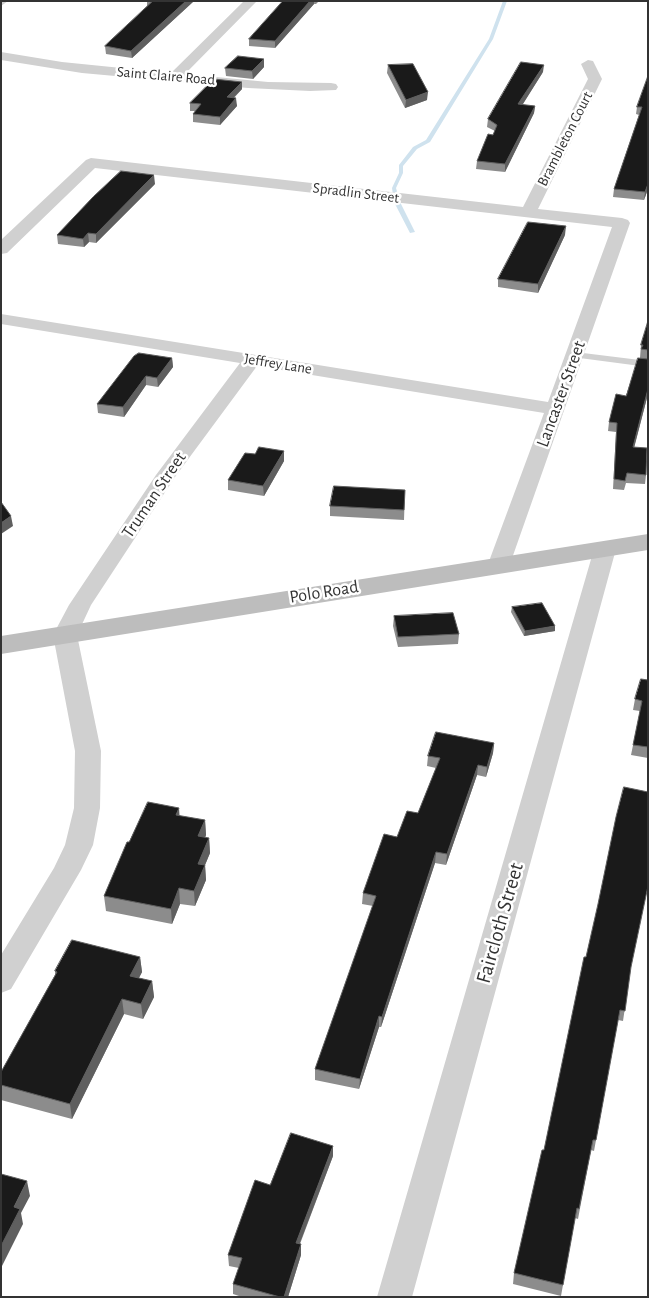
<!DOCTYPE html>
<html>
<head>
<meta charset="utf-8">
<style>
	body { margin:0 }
	#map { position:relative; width:649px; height:1298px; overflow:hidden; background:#fff; font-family:"Alegreya Sans",sans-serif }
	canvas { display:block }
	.frame { position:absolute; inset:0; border:2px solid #333; pointer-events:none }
</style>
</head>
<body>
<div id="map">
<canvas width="649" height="1298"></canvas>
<div class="frame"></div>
</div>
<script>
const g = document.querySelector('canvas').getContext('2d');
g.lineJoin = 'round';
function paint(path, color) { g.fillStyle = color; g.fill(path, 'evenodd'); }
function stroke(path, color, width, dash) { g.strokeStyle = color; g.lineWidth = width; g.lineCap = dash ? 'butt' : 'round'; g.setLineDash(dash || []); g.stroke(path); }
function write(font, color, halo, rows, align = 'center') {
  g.font = font + ' "Alegreya Sans",sans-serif'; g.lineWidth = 5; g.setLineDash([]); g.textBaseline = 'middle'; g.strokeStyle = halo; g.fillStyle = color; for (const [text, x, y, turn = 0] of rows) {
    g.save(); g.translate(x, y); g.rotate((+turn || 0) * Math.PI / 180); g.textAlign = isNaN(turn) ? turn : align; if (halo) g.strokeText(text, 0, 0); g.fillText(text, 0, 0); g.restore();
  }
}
paint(new Path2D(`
	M503,1H507L493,39L430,142L417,149L403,166V173L396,188L400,202L415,232L410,233L394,202L392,188L399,173V165L413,147L426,140L489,39Z`), '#cfe2ee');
paint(new Path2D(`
	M575,352L648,361V367L572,357L571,355Z`), '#d0d0d0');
paint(new Path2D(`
	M1,1H8L1,6Z
	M244,1H257L185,74L268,82L331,83L336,84L338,87L336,90L310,91L248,88L82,73L1,60V52L62,62L171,73Z
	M588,60L593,61L602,79L538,209L622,218L628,220L630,223L510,564L507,569L499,571L491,569L488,564L544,413L257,366L175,477L91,605L77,635L101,751L100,808L93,845L81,870L11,989L1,993V955L54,868L65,845L74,808L75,751L53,635L69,605L156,475L240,363L1,324V314L548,402L612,227L95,168L7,253L1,254V240L86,160L91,158L523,207L588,79L581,64Z
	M605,542L613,544L616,549L412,1297H377L594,549L597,544Z`), '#d0d0d0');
paint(new Path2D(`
	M648,534V550L1,654V636Z`), '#bdbdbd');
paint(new Path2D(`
	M147,1H194L132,58L106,54L105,46L148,6H147Z
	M283,1H319L316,4H314L275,48L249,46V39Z
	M388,65L427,100L405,108L387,73Z
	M264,67L253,79L226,76L225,68Z
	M543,72L522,105L535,106L534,113L505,172L476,169L477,161L495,131L487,127L488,119Z
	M648,76V189L644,200L613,197L614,189L639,115L636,114L637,107Z
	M242,82V89L234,98L237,106L220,125L193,122V114L195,111H190V103Z
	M155,184L96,243L89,242L84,247L58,244L57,235Z
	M565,235L538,293L498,287V279Z
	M648,321V394L634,447L646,475L645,484L626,483L624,490L613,489L616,432L608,431L609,422L626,396L640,358L641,345Z
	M172,358L173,367L158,387L146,385L124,417L98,413L97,404Z
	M255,454L284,461L264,496L228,490V480Z
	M405,490L404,520L330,516V506Z
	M512,607L555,631L524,636L511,612Z
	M394,616L459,634L458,644L398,647L393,626Z
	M648,680V758L631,755L640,711L633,710L635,699Z
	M494,743L493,753L486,777L477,775L446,865L435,863L381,1027H379L359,1089L315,1080V1069L373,906L362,904L363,893L397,837L418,813L436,768L427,766L428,756Z
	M180,816L205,820L206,835L205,838H209L210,853L205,865L206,880L195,906L180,904L172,924L106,911L104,896L129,842Z
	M140,957L142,972L139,978L152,981L154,997L143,1019L124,1014L72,1119L1,1100V1072L55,975V971Z
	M586,957L630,973L623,1021L618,1020L594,1151L591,1150L578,1219L575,1218L561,1296L513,1284L514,1273L544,1150Z
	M333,1156L300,1244H301V1255L288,1297H242L233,1294V1284L239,1268L229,1266L228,1255L270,1185Z`), '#8c8c8c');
paint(new Path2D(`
	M186,1H194L132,58L131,51Z
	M310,1H314V4L275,48V41Z
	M264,59V67L253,79L252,71Z
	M544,65L543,72L518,112V104Z
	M242,82V89L227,104V97Z
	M428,92L427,100L405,108L406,100Z
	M236,98L237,106L220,125V117Z
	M535,106L534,113L505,172V164Z
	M154,175L155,184L96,243V234Z
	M648,184V189L644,200L645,192Z
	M566,226L565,235L538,293V284Z
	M88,233L89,242L84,247L83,239Z
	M172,358L173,367L158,387L157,378Z
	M146,376V385L124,417L123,407Z
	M648,389V394L632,456L633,447Z
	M284,451V461L264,496L263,486Z
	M11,516L13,526L1,534V523Z
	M555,626V631L524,636L525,631Z
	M494,743L493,753L486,777L487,767Z
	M478,765L477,775L446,865L447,854Z
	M179,808L180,823L176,815Z
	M205,820L206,835L199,851L198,836Z
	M209,838L210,853L205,865L206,880L195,906L194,891L198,864Z
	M436,852L435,863L381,1027L382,1017Z
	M179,888L180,904L172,924L171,909Z
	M140,957L142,972L132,991L130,976Z
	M152,981L154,997L143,1019L141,1004Z
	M122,999L124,1014L72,1119L70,1104Z
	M379,1016V1027L359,1089L360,1079Z
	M333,1146V1156L296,1253V1243Z
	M27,1181L30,1196L21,1213L23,1224L1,1268V1246L14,1207Z
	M301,1244V1255L288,1297H284Z`), '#5f5f5f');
const building = new Path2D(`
	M153,1H186L131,51L105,46Z
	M283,1H310L275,41L249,39Z
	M238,56L264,59L252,71L225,68Z
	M521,62L544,65L518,104L535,106L505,164L477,161L488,134L493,135L497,125L488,119Z
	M413,64L428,92L406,100L388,65Z
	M648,76V184L645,192L614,189L642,107H637Z
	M214,79L242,82L227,97L236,98L220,117L193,114L201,104L190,103Z
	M121,171L154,175L96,234L88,233L83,239L57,235L93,197Z
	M528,222L566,226L538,284L498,279Z
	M648,321V350L641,349L643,345H641Z
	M139,353L172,358L157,378L146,376L123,407L97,404L134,356Z
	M638,358L648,359V389L633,447L647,448L646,475L627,473L625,481L614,479L617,423L609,422L616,394L626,396Z
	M259,447L284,451L263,486L228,480L245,453L255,454Z
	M334,486L405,490L404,510L330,506Z
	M1,502L11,516L1,523Z
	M542,603L555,626L525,631L512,607Z
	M453,613L459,634L398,637L394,616Z
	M641,679L648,680V747L633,745L642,701L635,699Z
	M436,732L494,743L487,767L478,765L447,854L436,852L382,1017L379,1016L360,1079L315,1069L376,896L363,893L384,834L397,837L407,811L418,813L440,758L428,756Z
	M624,787L648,792V886L631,967L625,1011L620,1010L596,1140H593L579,1209L577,1208L563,1285L514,1273L542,1150H544L584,957H586L598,904L616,817Z
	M148,802L179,808L176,815L205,820L198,836L209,838L198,864L205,865L194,891L179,888L171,909L104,896L127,842H129Z
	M72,940L140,957L130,976L152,981L141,1004L122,999L70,1104L1,1085V1072L57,972L55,971Z
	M291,1133L333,1146L296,1243L301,1244L284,1297H280L233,1284L242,1258L228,1255L255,1180L270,1185Z
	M1,1174L27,1181L14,1207L20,1209L1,1246Z`);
paint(building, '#1a1a1a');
stroke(building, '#5f5f5f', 1);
write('15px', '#333', '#fff', [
	["Saint Claire Road",166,76,5],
	["Brambleton Court",565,139,-63],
	["Spradlin Street",356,193,7],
	["Jeffrey Lane",278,364,9]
]);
write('18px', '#333', '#fff', [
	["Lancaster Street",561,394,-70],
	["Truman Street",154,495,-56],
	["Polo Road",324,592,-9]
]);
write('21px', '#333', '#fff', [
	["Faircloth Street",500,923,-74]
]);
</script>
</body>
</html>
